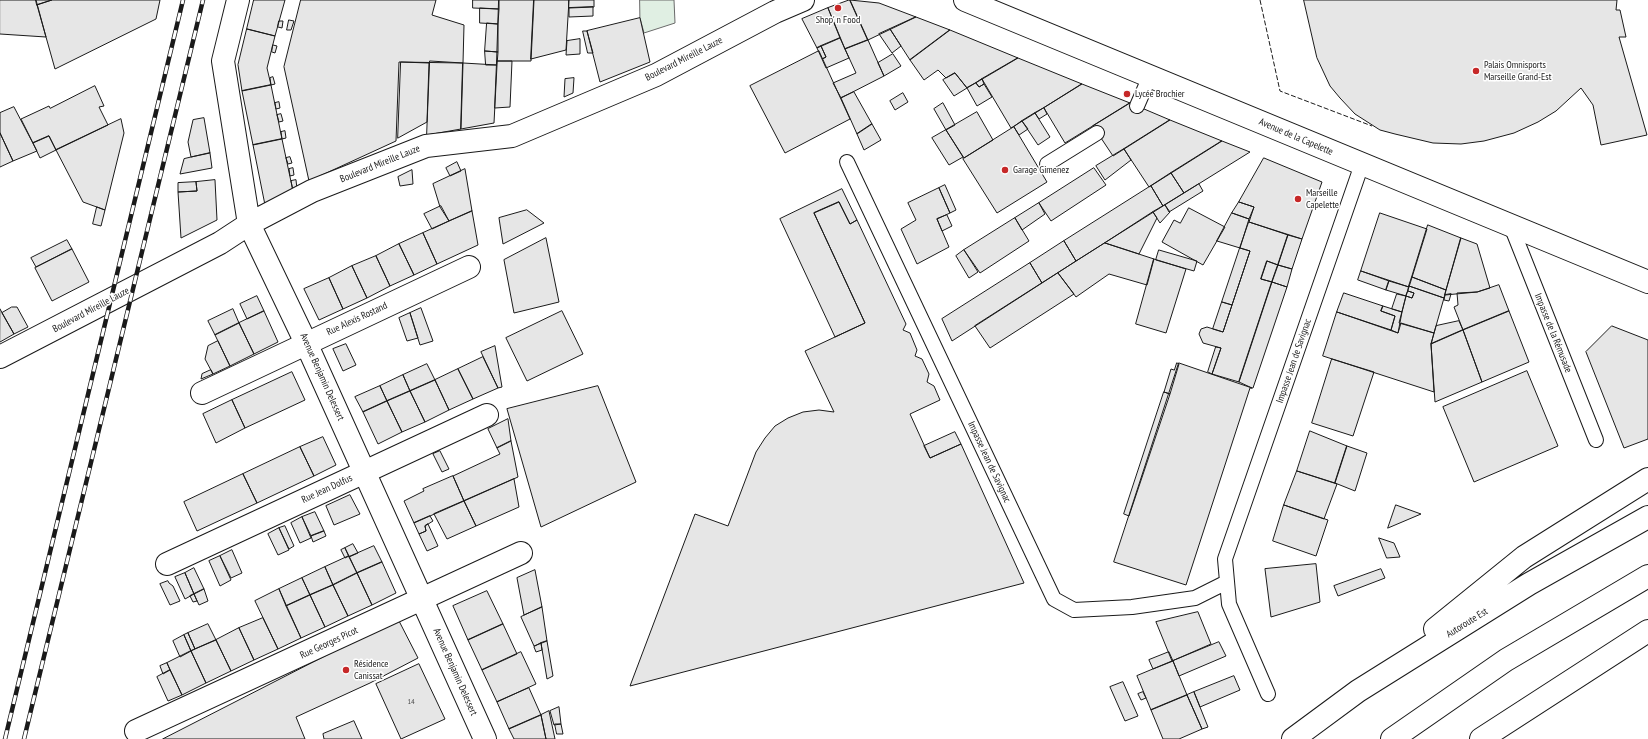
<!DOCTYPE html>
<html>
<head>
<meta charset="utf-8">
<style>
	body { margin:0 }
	canvas { display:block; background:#fff }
</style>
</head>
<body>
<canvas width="1648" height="739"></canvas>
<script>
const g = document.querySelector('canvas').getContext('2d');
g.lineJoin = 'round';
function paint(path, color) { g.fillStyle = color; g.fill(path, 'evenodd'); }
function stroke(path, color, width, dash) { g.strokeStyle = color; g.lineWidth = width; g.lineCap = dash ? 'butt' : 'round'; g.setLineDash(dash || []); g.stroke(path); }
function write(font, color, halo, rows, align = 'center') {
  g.font = font + ' "PT Sans Narrow",sans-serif'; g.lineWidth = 3; g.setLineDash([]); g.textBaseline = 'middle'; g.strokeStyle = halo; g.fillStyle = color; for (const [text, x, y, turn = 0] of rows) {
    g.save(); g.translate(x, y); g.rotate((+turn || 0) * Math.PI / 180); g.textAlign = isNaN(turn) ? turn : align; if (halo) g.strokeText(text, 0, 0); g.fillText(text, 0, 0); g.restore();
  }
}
const green = new Path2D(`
	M640,0H674L675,23L644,33L640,18Z`);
paint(green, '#e0efe3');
stroke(green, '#6a6a6a', 1);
const building = new Path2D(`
	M0,0H36L46,37L0,34Z
	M36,0H52L37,5Z
	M52,0H160L156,19L55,69L37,5Z
	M254,0H285L275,36L247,29Z
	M301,0H436L432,15L464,25L463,63L399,62L396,141L309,181L284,67Z
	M473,0H499V9L473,8Z
	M499,0H534L531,61H497Z
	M534,0H569L566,50L531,59Z
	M569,0H594V7L569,8Z
	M850,0L868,40L845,49L828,8Z
	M850,0L879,3L916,17L868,40Z
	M1304,0H1617L1616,10H1620L1626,37H1619L1647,135L1601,145L1593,105L1581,88L1556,111L1538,122L1514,133L1484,141L1461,144L1433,143L1395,134L1380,130L1355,114L1340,98L1330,86L1317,58Z
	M593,7V16L569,17V8Z
	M480,8L499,9L498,24L480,23Z
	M828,8L840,38L817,48L802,19Z
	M916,17L950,30L910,60L890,29Z
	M640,18L650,62L600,82L587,31Z
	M289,20L294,21L291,30H287Z
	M279,21H283L282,28L278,27Z
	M487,23L498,24V52L485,51Z
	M247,29L275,36L267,68L271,85L242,91L238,65Z
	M890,29L901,46L892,53L879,34Z
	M950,30L1018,58L967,88L955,73L946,78L938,70L924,80L910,60Z
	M583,31H587L593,53H588Z
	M840,38L849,58L826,68L822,59L826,57L821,46Z
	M580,39V54L566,55L567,41Z
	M868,40L884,76L841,98L833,83L856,73L845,49Z
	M273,45L277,46L275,53L272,52Z
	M821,46L826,57L822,59L817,48Z
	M485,51L498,52L497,65H486Z
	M819,51L850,119L785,153L750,86Z
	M893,54L901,66L884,76L878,63Z
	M1018,58L1082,84L1011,128L982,79Z
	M430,61L463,63L461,129L427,135Z
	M497,61H512L510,107L495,108Z
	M401,62L429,63L427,122L398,138Z
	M463,63L497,65L494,123L461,129Z
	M955,73L967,88L954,96L943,80Z
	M273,77L275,84L271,85L270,78Z
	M574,78L573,93L564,97L565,79Z
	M982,79L984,84L979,87L976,83Z
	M976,83L979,87L984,84L992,97L977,106L967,88Z
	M1082,84L1130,103L1065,143L1044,108Z
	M271,85L282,139L253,145L242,91Z
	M95,86L104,106L99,107L108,125L56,150L49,136L33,143L21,119L49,106L50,108Z
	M854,92L872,124L857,134L841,98Z
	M903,93L908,102L895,110L890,101Z
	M279,102L280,108L276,109L275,103Z
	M943,103L955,125L946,130L934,109Z
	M1130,103L1170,120L1113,156L1093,126Z
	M14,107L37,151L13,161L0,133V113Z
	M1044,108L1047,114L1039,119L1035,113Z
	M977,112L993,140L964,158L946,130Z
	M1035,113L1050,137L1038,145L1022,121Z
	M281,114L283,121L279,122L277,115Z
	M204,118L210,153L191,157L188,142L193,120Z
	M121,119L124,133L105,210L83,202L56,150Z
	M1170,120L1222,141L1149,187L1124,149Z
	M1022,121L1028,129L1019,135L1014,127Z
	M872,124L881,140L864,150L857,134Z
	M1014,127L1047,182L997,213L963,159Z
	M946,130L963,157L949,165L932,138Z
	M285,131L286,138L282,139L281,132Z
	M0,133L13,161L0,167Z
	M49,136L56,150L40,158L33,143Z
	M282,139L293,191L265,205L253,145Z
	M1222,141L1250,152L1184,193L1171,173Z
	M1124,149L1131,160L1105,180L1096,166Z
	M210,153L212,168L180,174L184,159Z
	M290,157L292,163L288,164L286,158Z
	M1264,158L1322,182L1302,239L1249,222L1254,207L1239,202Z
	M457,162L461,171L450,176L446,168Z
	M293,168L294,175L290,176L289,169Z
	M1094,168L1106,185L1051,221L1039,203Z
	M465,169L472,211L449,221L440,207L433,184Z
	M412,170L413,184L400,186L398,177Z
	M1171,173L1184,193L1163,206L1151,186Z
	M215,180L217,220L181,238L178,192L197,191L196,182Z
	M296,180L297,189L293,191L291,181Z
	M196,182L197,191L178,192V183Z
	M1199,184L1203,191L1169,212L1165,205Z
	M945,185L956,210L950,213L939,188Z
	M1151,186L1163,206L1076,261L1064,241Z
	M939,188L950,213L937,219L949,247L917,264L901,229L916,220L908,203Z
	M842,189L857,220L850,224L839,202L814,213L865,323L835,337L780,219Z
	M839,202L850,224L857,220L906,324L903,330L910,333L917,350L915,356L922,359L929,374L927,382L934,386L940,400L910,414L930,458L961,444L1024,583L630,686L695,514L728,526L756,452L765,438L775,426L788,418L803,412L819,410L834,412L805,351L865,323L814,213Z
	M1239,202L1254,207L1249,219L1232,213Z
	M1039,203L1045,214L1022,230L1015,218Z
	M1165,205L1170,212L1160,223L1153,212Z
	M441,206L449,221L432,229L424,214Z
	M97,207L105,210L101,226L93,224Z
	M1189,208L1225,227L1203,265L1162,242L1174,220L1180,223Z
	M527,210L544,223L503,244L499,218Z
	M472,211L478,245L437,264L423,233Z
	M1153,212L1157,218L1139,254L1105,243Z
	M1232,213L1249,219L1240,248L1217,241Z
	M1380,213L1427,229L1409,287L1361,271Z
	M947,215L952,226L942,231L937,219Z
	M1015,218L1029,241L980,273L964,250Z
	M1249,222L1288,235L1278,265L1267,261L1261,279L1272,282L1239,382L1212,374L1221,348L1203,343L1199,334L1201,329L1207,327L1223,332L1250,251L1240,248Z
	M1428,225L1461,238L1446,290L1412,277Z
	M423,233L437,264L414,275L399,244Z
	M1288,235L1302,239L1292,269L1278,265Z
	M546,238L559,302L514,313L504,260Z
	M1461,238L1477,244L1490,288L1477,292L1445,295Z
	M67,240L72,249L36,267L31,258Z
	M1064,241L1076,261L1042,283L1030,263Z
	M1105,243L1154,259L1147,285L1109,274L1076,297L1058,273Z
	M399,244L414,275L390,286L376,256Z
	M1240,248L1250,251L1232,305L1222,302Z
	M72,249L89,282L52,301L35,268Z
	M964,250L978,272L969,278L956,256Z
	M1159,250L1197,261L1194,271L1156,260Z
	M376,256L390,286L367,298L352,266Z
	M1154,259L1186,269L1166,333L1136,324Z
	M1267,261L1278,265L1272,282L1261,279Z
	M1030,263L1042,283L952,341L942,319Z
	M1278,265L1292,269L1287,287L1272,282Z
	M352,266L367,298L343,309L329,278Z
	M1361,271L1389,281L1386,290L1358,280Z
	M1058,273L1074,294L990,348L975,326Z
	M1412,277L1446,290L1444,298L1409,286Z
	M329,278L343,309L319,320L304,289Z
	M1389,281L1409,287L1406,296L1386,290Z
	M1272,282L1287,287L1253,388H1252L1239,382Z
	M1499,285L1509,311L1463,330L1454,307L1458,305L1457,293L1477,292Z
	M1409,286L1444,298L1434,333L1399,323L1406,296L1412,298L1414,293L1408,291Z
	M1408,291L1414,293L1412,298L1406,296Z
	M1344,293L1383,306L1381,311L1395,316L1391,330L1337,312Z
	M1397,294L1406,296L1402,312L1392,309Z
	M1451,294L1449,301L1444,300L1445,295Z
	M257,296L264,311L247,319L240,304Z
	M1222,302L1232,305L1223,332L1213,329Z
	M1383,306L1402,312L1398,333L1391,330L1395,316L1381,311Z
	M12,307H17L28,327L14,334L2,313Z
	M421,308L433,341L420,345L410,313Z
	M0,309L14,334L0,342Z
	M233,309L239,323L215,335L208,321Z
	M264,311L278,342L254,354L239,323Z
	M562,311L583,354L527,381L506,338Z
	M1509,311L1529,362L1482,382L1463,330Z
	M1337,312L1398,333L1401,323L1434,333L1431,344L1434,392L1323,356Z
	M410,313L418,338L407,341L399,318Z
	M1459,321L1463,330L1431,344L1436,326Z
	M239,323L254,354L230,366L215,335Z
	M1612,326L1648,340V439L1624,448L1586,352Z
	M1463,330L1482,382L1435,402L1431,344Z
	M218,341L230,366L213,374L205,359L208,346Z
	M346,344L356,365L343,371L333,349Z
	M495,346L502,387L498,388L481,352Z
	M1216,347L1221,348L1212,374L1208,372Z
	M483,357L498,388L473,399L458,369Z
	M1332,359L1374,372L1353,436L1312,423Z
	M1177,363L1179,364L1170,394L1164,392L1171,369L1174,370Z
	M1179,363L1252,388H1250L1186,585L1114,562Z
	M427,364L435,380L410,391L403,375Z
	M458,369L473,399L449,410L435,380Z
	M211,370L213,374L201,379L202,374Z
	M1527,371L1558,446L1474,482L1443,407Z
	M292,372L305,400L245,428L232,400Z
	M403,375L410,391L387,401L380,386Z
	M435,380L449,410L425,422L410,391Z
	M380,386L387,401L363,412L355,397Z
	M598,386L636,482L541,527L507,409Z
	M410,391L425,422L402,432L387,401Z
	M1164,392L1170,394L1129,516L1124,514Z
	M232,400L245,428L216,443L203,414Z
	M387,401L402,432L378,444L363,412Z
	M508,419L511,441L497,448L488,429Z
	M1310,431L1347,446L1335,483L1297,471Z
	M955,432L961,444L930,458L924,446Z
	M323,437L336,465L314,476L300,447Z
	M511,441L518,477L464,501L453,476L500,454L497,448Z
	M1347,446L1367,453L1355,491L1335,483Z
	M300,447L314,476L257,503L243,474Z
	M440,451L449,469L442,472L433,454Z
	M1297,471L1337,484L1324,519L1284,505Z
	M243,474L257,503L197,531L184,502Z
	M453,476L464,501L414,523L404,501L424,491L423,489Z
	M514,479L519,507L476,526L464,501Z
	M350,495L360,514L334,525L326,506Z
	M464,501L476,526L447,539L434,514Z
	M1284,505L1328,520L1316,556L1273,541Z
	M1396,505L1421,514L1388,528Z
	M315,512L324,531L311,536L302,517Z
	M430,516L433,521L425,526L426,531L419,534L414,523Z
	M302,517L311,538L300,543L291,523Z
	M428,524L438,546L427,551L419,534L426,531L425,526Z
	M285,526L294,546L289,549L279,528Z
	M279,528L289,550L278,555L268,534Z
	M324,531L326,536L313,542L311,536Z
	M1379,538L1394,543L1400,557L1387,558Z
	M353,544L358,553L349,557L345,548Z
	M374,546L382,562L357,573L349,557Z
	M345,548L349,556L345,558L341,550Z
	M232,550L242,573L231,578L220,556Z
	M220,556L231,580L220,586L209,561Z
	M349,556L357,573L333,585L325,567Z
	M382,562L396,593L372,605L357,573Z
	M1316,564L1320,602L1271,617L1265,569Z
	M325,567L333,585L310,595L302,578Z
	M194,568L204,589L194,594L185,573Z
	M1381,569L1385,578L1338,596L1334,586Z
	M535,570L542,607L524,615L517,578Z
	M185,573L194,594L185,599L175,577Z
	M357,573L372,605L348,616L333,585Z
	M302,578L310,595L286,606L279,589Z
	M168,581L169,583L173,586L180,601L170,605L160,584Z
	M333,585L348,616L325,627L310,595Z
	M204,589L208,601L199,605L194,594Z
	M279,589L301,638L278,649L255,601Z
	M487,591L503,624L468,640L453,606Z
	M194,594L197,601L193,602L190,596Z
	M310,595L325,627L301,638L286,606Z
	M542,607L547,641L534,646L521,617Z
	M1198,612L1211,644L1172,661L1156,622Z
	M263,618L278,649L254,660L239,628Z
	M398,619L418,658L370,683L296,717L305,739H163Z
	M208,624L216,640L195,649L188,633Z
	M503,624L517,654L482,670L468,640Z
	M239,628L254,660L231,671L216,640Z
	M188,633L195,649L191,651L184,635Z
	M184,635L191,651L180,657L173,641Z
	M216,640L231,671L206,683L191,651Z
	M547,641L553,676L547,679L541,643Z
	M1219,642L1226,656L1179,676L1173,661Z
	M541,643L542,650L536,652L534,647Z
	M191,651L206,683L182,695L167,663Z
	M521,652L536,684L497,702L482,670Z
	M1169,652L1173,661L1153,669L1149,660Z
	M1173,661L1187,695L1151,710L1137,676Z
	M167,663L170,670L163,674L160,666Z
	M419,664L445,719L401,739L376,684Z
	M170,670L182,695L168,701L157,677Z
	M1234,676L1240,690L1200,707L1194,692Z
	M1123,682L1138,716L1125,721L1110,687Z
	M529,688L541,715L509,729L497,702Z
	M1143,692L1146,698L1141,700L1138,694Z
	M1194,692L1208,727L1202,729L1187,695Z
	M1187,695L1202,729L1179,739H1163L1151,710Z
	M559,707L561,724L554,725L550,711Z
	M549,711L555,739H546L541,715Z
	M541,715L546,739H514L509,729Z
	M354,721L362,739H324L323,734Z
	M555,724H561L563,734H557Z`);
paint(building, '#e6e6e6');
stroke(building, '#1a1a1a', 1);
const lane = new Path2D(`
	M1137,106L1150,76
	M847,162L1054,599L1074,610L1132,607L1195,598L1227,582
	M1047,164L1097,133
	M1511,226L1596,440
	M1268,694L1229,604L1225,559L1362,164`);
const street = new Path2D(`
	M202,393L469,267
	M167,564L487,415
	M136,731L521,553`);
const secondary = new Path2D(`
	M238,0L223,61L249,224L306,343L485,739
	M965,0L1648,282
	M0,357L220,243L249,224L312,191L426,146L512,136L656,75L775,12L803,0`);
const highway = new Path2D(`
	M1435,629L1524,557L1648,479
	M1293,739L1358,691L1529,584L1648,517
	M1392,739L1506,660L1648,576
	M1481,739L1648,631`);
stroke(lane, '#1a1a1a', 16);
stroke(street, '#1a1a1a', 24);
stroke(secondary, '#1a1a1a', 24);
stroke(highway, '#1a1a1a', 24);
stroke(lane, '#fff', 14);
stroke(street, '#fff', 22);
stroke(secondary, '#fff', 22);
stroke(highway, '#fff', 22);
const rail = new Path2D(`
	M5,739L183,0
	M24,739L203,0`);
stroke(rail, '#1a1a1a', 4.5);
stroke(rail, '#fff', 3, [9]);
stroke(new Path2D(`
	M1260,0L1280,91L1372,126`), '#1a1a1a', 1, [5, 2]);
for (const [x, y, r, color] of [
	[838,8,4,"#c62828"],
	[1476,71,4,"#c62828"],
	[1127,94,4,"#c62828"],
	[1005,170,4,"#c62828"],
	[1298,199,4,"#c62828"],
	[346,670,4,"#c62828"]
]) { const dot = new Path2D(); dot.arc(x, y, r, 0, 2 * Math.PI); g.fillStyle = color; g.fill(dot); stroke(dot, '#fff', 1.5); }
write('8px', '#4d4d4d', null, [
	["14",411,702]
]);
write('10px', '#1a1a1a', '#fff', [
	["Shop' n Food",838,20,"center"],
	["Palais Omnisports",1484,65],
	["Marseille Grand-Est",1484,77],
	["Lycée Brochier",1135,94],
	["Garage Gimenez",1013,170],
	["Marseille",1306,193],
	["Capelette",1306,205],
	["Résidence",354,664],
	["Canissat",354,676]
], 'left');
write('10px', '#1a1a1a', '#fff', [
	["Boulevard Mireille Lauze",684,59,-27],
	["Avenue de la Capelette",1296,137,23],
	["Boulevard Mireille Lauze",380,164,-22],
	["Boulevard Mireille Lauze",91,310,-28],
	["Rue Alexis Rostand",357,319,-25],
	["Impasse de la Rémusade",1553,333,68],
	["Impasse Jean de Savignac",1294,361,-71],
	["Avenue Benjamin Delessert",322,377,66],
	["Impasse Jean de Savignac",989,462,65],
	["Rue Jean Dolfus",327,489,-25],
	["Autoroute Est",1467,623,-32],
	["Rue Georges Picot",329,643,-25],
	["Avenue Benjamin Delessert",455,672,66]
]);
</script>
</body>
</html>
